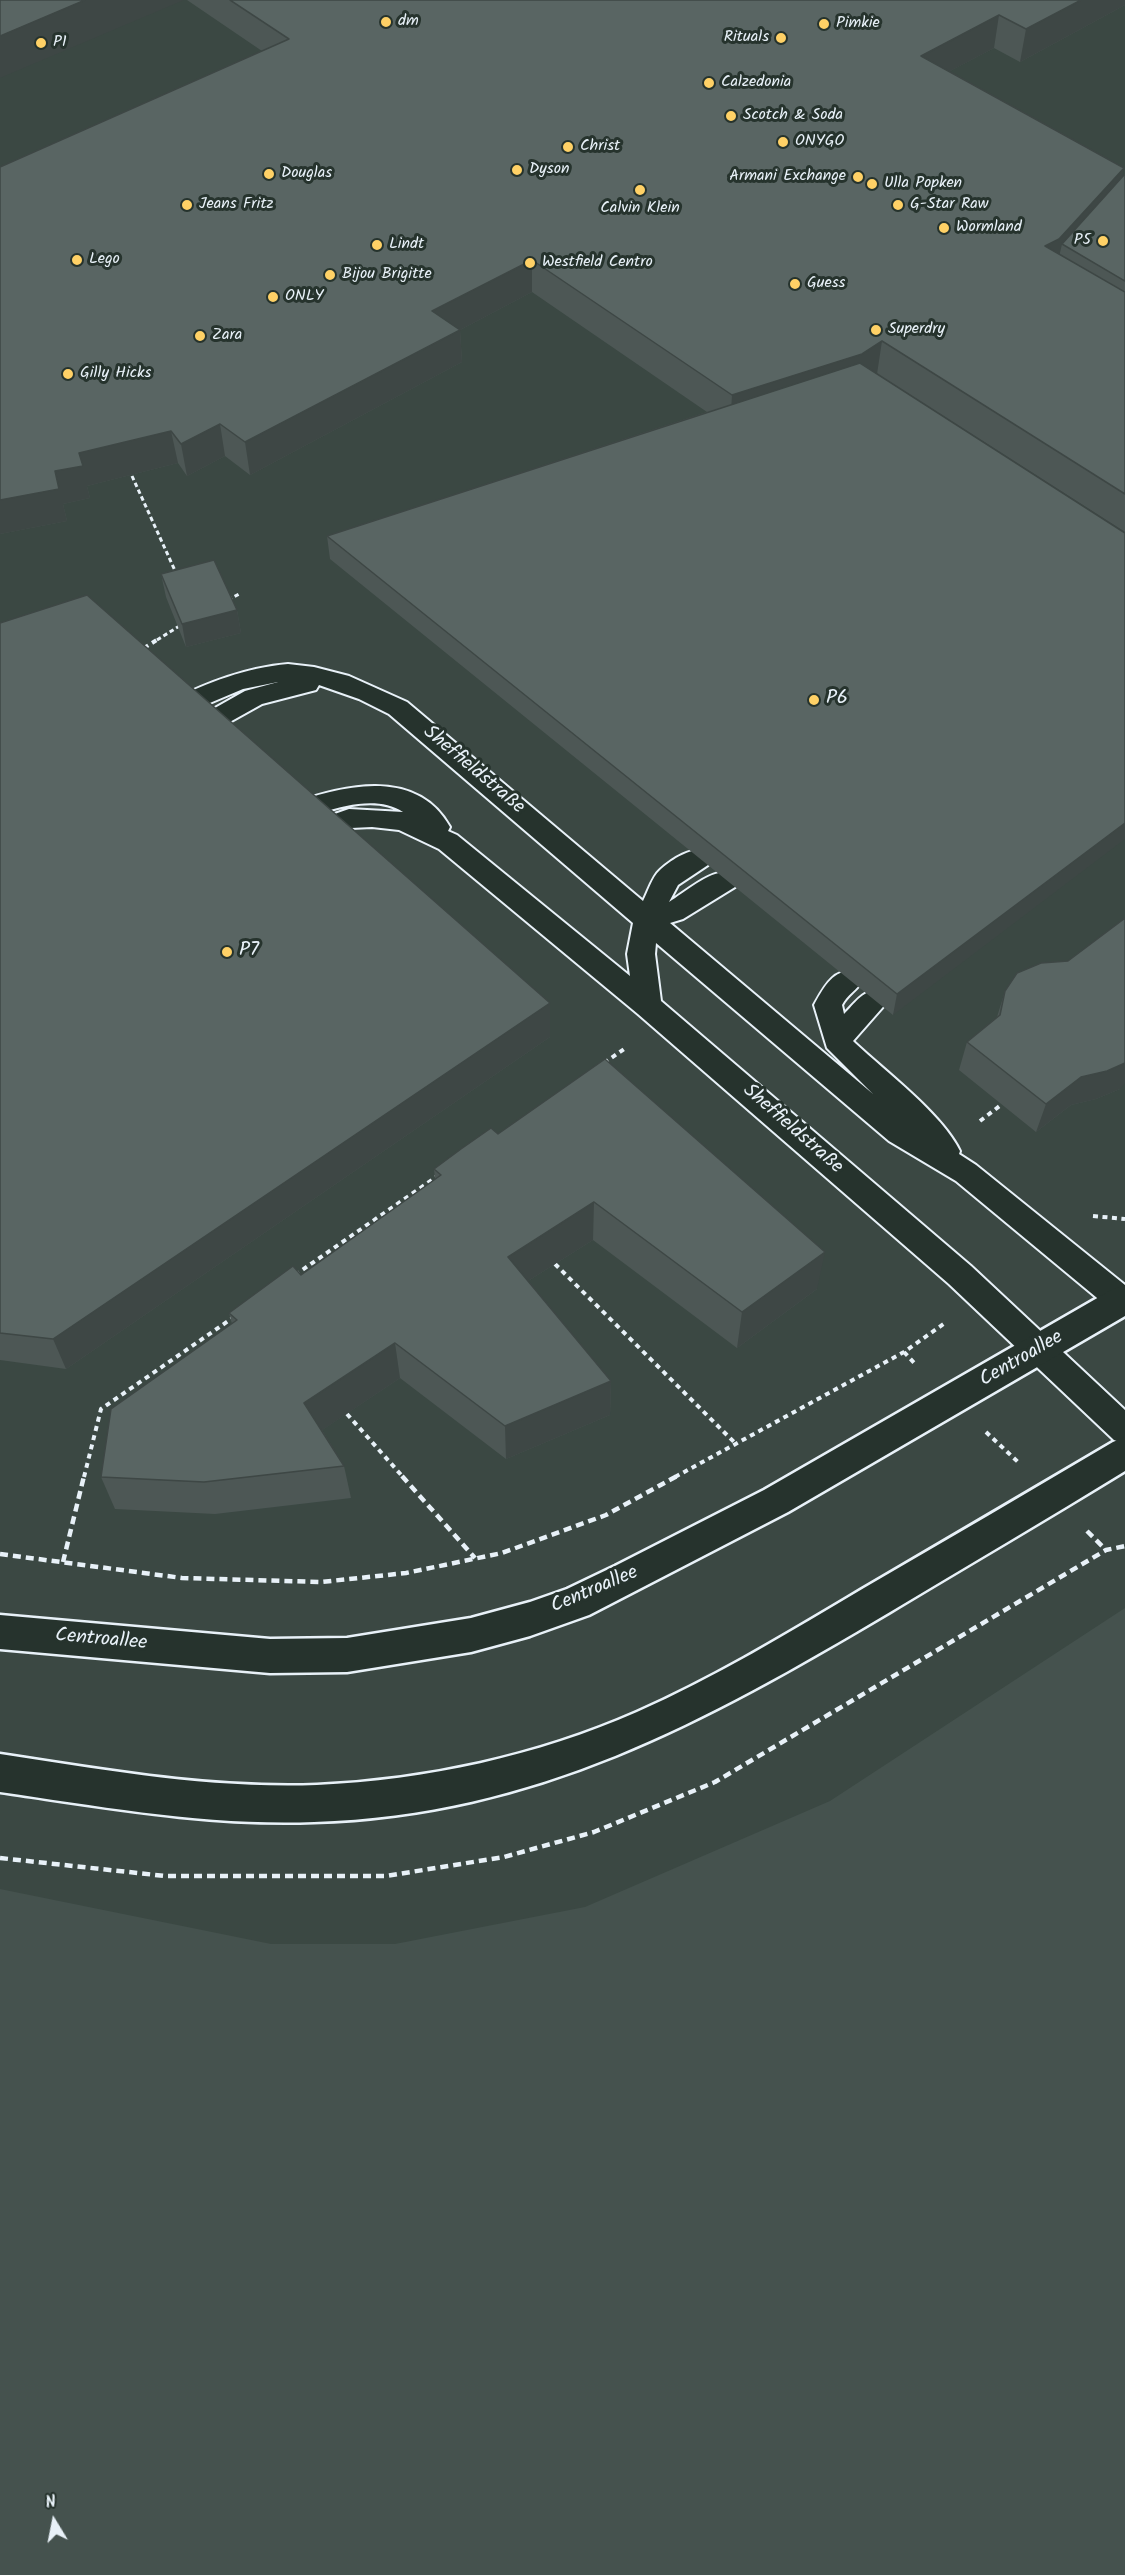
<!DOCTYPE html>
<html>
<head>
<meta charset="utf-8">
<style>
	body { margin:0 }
	#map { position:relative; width:1125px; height:2575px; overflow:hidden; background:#2e3b35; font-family:Kalam,sans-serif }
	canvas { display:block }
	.north { position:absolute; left:24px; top:2491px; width:60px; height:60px; -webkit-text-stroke:4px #26332d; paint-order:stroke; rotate:350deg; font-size:16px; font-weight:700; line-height:24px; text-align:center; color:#e8f1f8 }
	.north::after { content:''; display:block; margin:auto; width:21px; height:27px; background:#e8f1f8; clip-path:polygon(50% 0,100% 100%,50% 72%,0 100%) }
</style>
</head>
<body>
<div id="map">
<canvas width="1125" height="2575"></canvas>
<div class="north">N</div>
</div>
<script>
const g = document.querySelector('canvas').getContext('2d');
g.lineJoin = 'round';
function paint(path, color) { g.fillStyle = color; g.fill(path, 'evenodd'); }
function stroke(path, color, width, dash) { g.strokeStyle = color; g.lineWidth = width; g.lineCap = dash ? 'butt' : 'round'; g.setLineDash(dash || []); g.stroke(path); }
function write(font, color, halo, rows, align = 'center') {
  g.font = font + ' Kalam,sans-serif'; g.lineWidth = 6; g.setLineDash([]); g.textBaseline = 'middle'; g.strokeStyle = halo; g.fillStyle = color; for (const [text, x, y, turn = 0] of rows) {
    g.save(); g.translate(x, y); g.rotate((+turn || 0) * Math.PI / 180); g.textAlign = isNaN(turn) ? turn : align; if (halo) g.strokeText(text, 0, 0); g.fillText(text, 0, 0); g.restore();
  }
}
paint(new Path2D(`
	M0,0H1125V2575H0Z`), '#3b4843');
paint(new Path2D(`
	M1125,1608V2575H0V1889L271,1944H395L585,1907L830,1801Z`), '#45524e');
const lane = new Path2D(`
	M288,664L314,667L349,676L407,702L643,901C648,892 652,877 660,870C672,859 692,846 708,851L712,858L708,865L678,885L669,902C687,891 714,866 735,873L739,880L735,887L683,919L670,923L873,1094L827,1048L814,1005C824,987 835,965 859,973L863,980C857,990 847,995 842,1005L844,1014C857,1001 865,986 885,992L889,1000L853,1041L855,1043C886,1072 942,1114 960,1151L959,1154L976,1165L1125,1285V1316L1114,1312L956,1181L889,1141L656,943L655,954L661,1001L971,1266L1125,1410V1444L1114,1440L949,1284L638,1014L439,849L399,830L372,827L351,828L318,840L309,837L305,830L309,823L349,809L403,812C381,797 348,804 324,812C311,816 301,823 288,819L284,812L288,805C340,786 416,766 450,827L448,831L457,835L630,976L627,954L633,923L389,714L359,699L319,685L316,690L262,704L210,733L201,736L192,733L189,727L192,721L245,691L278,682L243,689L179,716L170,713L167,707L170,701C209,682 245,668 288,664Z`);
const secondary = new Path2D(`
	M1125,1285V1316L788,1512L589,1615L530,1636L471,1652L347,1672L270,1673L0,1649V1615L270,1639L347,1638L471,1618L530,1602L567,1589L615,1566L764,1490L1113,1289Z
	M1125,1437V1471C1047,1519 968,1565 890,1612C704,1722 537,1815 314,1822C208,1826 104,1807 0,1792V1754C105,1770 210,1789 317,1785C426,1780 537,1756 637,1712C716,1677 790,1632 864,1588C947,1540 1030,1491 1113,1442Z`);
stroke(lane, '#e8f1f8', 4);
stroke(secondary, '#e8f1f8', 5);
stroke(new Path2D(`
	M132,476L177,575
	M228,600L241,593
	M157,640L181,625`), '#e8f1f8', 3, [4.5, 3]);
stroke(new Path2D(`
	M144,648L160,638
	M604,1063L627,1047
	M980,1121L1001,1105
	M1093,1216L1125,1219
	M555,1264L737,1445
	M295,1275L439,1175
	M904,1352L916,1365
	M347,1414L403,1477
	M986,1432L1018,1462
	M84,1477L101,1409L234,1317
	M675,1477L904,1352L945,1323`), '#e8f1f8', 4, [5, 4.5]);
stroke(new Path2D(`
	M402,1476L475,1558
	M1087,1531L1106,1550
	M0,1554L182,1578L321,1582L406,1573L502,1553L606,1515L677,1476
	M63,1562L84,1476
	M0,1858L165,1876H386L504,1857L594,1832L715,1782L1106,1550L1125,1546`), '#e8f1f8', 4.5, [8, 5]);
paint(lane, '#26332d');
paint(secondary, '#26332d');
paint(new Path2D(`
	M187,0H1125V5L1020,62L994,48L948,72L1122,177L1125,174V532L884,378L1125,533L893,1015L330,559L327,536L707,412L532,292L460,330L462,362L250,475L225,456L187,476L178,463L87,486L90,498L63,504L67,521L0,534V167L262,51Z
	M161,574L237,610L241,633L186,647L166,597Z
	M0,623L550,1003V1037L66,1369L0,1360Z
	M1005,991L1120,1089L1096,1099L1071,1105L1036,1132L959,1070L967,1042L997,1017Z
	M498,1134L817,1289L737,1348L593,1240L528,1281L611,1381L610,1415L506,1459L400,1378L322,1430L344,1466L351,1498L215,1514L115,1509L101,1477L232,1324L229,1313L301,1275L435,1179L434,1169Z`), '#4d5755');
paint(new Path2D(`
	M85,0H184L0,78V36Z
	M1081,0H1125V5L1020,62L1026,29Z
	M999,15L994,48L916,89L921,56Z
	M1124,168L1117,201L1062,244L1057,266L1045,246Z
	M532,260V292L460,330L462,362L250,475L245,442L432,311Z
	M882,341L877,374L730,428L732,395Z
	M220,424L225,456L187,476L181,444Z
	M171,431L178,463L87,486L90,498L63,504L67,521L0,534V500L55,471L79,453Z
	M237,610L241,633L186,647L182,624Z
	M1125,823V839L893,1015L897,994Z
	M550,1003V1037L66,1369L53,1339Z
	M1125,1063V1083L1120,1089L1096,1099L1071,1105L1036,1132L1046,1104L1081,1077Z
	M594,1202L593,1240L509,1293L508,1257Z
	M825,1252L817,1289L737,1348L742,1312Z
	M395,1343L400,1378L312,1437L304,1403Z
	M611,1381L610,1415L506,1459L505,1426Z`), '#3e4745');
const building = new Path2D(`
	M0,0H85L0,36Z
	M230,0H1081L1026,29L999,15L921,56L1124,168L1059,239L1045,246L1125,292V494L882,341L862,354L732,395L532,260L432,311L460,330L245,442L220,424L181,444L171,431L79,453L83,466L55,471L59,489L0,500V167L289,39Z
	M1125,174V281L1062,244Z
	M860,363L1125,533V823L897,994L327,536Z
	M214,560L237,610L182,624L161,574Z
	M87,595L550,1003L53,1339L0,1333V623Z
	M1125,918V1063L1107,1071L1081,1077L1046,1104L967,1042L1000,1015L1005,991L1017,973L1041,963L1068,961Z
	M605,1059L825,1252L742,1312L594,1202L508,1257L611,1381L505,1426L395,1343L304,1403L344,1466L204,1482L101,1477L111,1409L237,1320L229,1313L293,1266L301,1275L441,1175L434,1169L461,1149L491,1128L498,1134Z`);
paint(building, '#596563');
stroke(building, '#3e4745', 1.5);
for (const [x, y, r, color] of [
	[386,22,6,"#ffd166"],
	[824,24,6,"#ffd166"],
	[781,38,6,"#ffd166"],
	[41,43,6,"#ffd166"],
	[709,83,6,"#ffd166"],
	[731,116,6,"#ffd166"],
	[783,142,6,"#ffd166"],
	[568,147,6,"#ffd166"],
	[517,170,6,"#ffd166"],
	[269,174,6,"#ffd166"],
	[858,177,6,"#ffd166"],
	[872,184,6,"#ffd166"],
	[640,190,6,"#ffd166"],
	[187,205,6,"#ffd166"],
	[898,205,6,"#ffd166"],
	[944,228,6,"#ffd166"],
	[1103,241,6,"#ffd166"],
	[377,245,6,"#ffd166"],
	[77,260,6,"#ffd166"],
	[530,263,6,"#ffd166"],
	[330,275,6,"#ffd166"],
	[795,284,6,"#ffd166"],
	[273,297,6,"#ffd166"],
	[876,330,6,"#ffd166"],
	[200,336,6,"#ffd166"],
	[68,374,6,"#ffd166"],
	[814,700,6,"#ffd166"],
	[227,952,6,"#ffd166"]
]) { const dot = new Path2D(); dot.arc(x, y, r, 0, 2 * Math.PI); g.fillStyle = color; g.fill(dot); stroke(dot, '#26332d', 2); }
write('16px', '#e8f1f8', '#26332d', [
	["dm",398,22],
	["Pimkie",836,24],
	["Rituals",769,38,"right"],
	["P1",53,43],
	["Calzedonia",721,83],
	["Scotch & Soda",743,116],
	["ONYGO",795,142],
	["Christ",580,147],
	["Dyson",529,170],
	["Douglas",281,174],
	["Armani Exchange",846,177,"right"],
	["Ulla Popken",884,184],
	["Jeans Fritz",199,205],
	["G-Star Raw",910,205],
	["Calvin Klein",640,209,"center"],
	["Wormland",956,228],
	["P5",1091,241,"right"],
	["Lindt",389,245],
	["Lego",89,260],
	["Westfield Centro",542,263],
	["Bijou Brigitte",342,275],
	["Guess",807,284],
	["ONLY",285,297],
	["Superdry",888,330],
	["Zara",212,336],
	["Gilly Hicks",80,374]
], 'left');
write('20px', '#e8f1f8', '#26332d', [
	["P6",826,700],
	["P7",239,952]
], 'left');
write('20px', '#e8f1f8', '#26332d', [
	["Sheffieldstraße",473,771,40],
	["Sheffieldstraße",792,1130,41],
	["Centroallee",1022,1360,-30],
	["Centroallee",595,1591,-23],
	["Centroallee",101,1641,5]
]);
</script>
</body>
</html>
